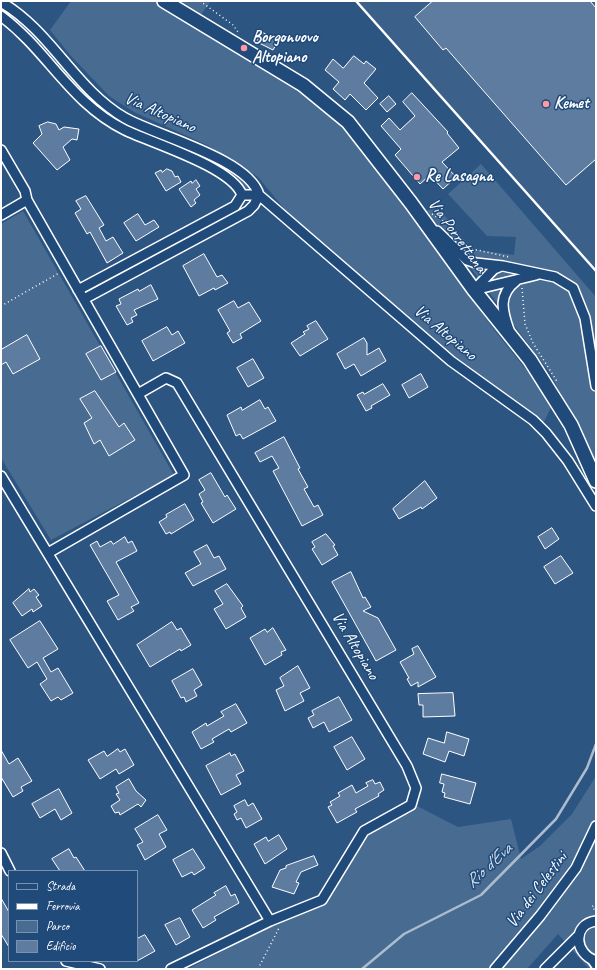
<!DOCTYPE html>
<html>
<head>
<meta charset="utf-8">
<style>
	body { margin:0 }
	#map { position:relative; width:597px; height:970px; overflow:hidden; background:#2c5582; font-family:Caveat,sans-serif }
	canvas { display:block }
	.frame { position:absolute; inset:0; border:2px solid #fff; pointer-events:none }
	.legend { position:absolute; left:8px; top:870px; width:130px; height:92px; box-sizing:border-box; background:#1f4a7a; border:1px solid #7992af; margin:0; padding:5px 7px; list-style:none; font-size:12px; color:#fff }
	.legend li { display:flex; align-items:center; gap:8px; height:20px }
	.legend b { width:20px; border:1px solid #7992af }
</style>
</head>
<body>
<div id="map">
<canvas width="597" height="970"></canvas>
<div class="frame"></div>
<ul class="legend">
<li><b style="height:5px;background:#1f4a7a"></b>Strada</li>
<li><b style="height:5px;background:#fff"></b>Ferrovia</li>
<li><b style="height:11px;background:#486b92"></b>Parco</li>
<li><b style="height:11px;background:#5e7c9f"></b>Edificio</li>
</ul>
</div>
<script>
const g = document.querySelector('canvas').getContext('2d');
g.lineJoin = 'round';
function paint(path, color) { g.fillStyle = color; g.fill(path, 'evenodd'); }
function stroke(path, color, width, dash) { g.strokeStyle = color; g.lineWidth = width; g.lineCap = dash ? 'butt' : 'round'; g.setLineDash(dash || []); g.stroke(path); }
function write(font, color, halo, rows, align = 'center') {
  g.font = font + ' Caveat,sans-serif'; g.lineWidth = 3; g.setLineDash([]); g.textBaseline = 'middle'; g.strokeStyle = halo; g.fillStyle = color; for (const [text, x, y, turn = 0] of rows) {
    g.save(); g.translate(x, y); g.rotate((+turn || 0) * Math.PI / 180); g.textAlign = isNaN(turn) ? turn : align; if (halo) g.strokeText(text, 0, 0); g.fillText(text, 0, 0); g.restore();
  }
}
paint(new Path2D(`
	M356,1H596V270L435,91Z`), '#3b618b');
paint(new Path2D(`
	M71,1H211L197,20L315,92L350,133L495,331L553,403L543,424L491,389L287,212L258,177L207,145L134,112L109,96L70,55L50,30Z
	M1,6L26,24L96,99L226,165L248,183L254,191L251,192L246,189L230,175L121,125L99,111L29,35L1,13Z
	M481,164L596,297V469L580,432L550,373L470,267L462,253L425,212L436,205L470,247L478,250L514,255L516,237L487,236L448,194Z
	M23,211L174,475L51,540L1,458V224Z
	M596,776V969H589L558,934L527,969H188L327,896L360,838L417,806L458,827L511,819L521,859L540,846L572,814Z`), '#486b92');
stroke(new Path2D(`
	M362,969L404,934L481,895L556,819L587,768L596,744`), '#acbcce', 2.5);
const building = new Path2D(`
	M433,1H590L596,8V159L566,185L446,48L443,50L415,17Z
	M262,32L278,41L273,50L257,42Z
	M354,56L364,64L366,61L376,69L364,83L378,98L366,110L350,94L345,100L333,89L339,82L325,70L333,59L343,68Z
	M412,93L448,132L447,133L459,148L442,162L456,177L443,189L430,175L420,184L395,155L401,149L381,126L389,118L400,130L415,116L403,102Z
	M389,96L396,104L387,112L380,104Z
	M48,122L56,124L59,130L64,127L79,129L77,140L72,139L63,147L70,160L57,170L33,143L42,134L39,126Z
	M167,169L172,171L175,177L178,176L181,182L166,191L155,173L161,170L162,172Z
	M196,180L200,186L196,189L200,195L194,200L196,203L191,207L179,189L191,181L192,183Z
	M86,196L104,225L99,228L106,241L113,237L123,253L107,263L90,232L87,234L75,213L81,209L76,201Z
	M138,214L145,225L154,220L159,227L136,241L124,223Z
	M204,254L217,277L222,275L228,283L215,290L214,288L199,296L183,266Z
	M151,285L158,299L134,310L137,315L131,318L133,322L127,325L116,306L121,304L119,299L138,289L139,291Z
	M234,301L238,308L249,302L261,321L240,334L242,338L233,343L227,333L230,331L218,310Z
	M316,321L328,339L300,356L291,343L305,334L303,332L309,329L307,326Z
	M167,327L172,335L178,331L185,343L153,361L142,341Z
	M27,335L40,359L13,374L6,362L1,365V350Z
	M364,338L367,343V355L379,348L386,361L361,376L354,364L345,369L337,354Z
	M101,346L116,372L101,380L86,354Z
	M253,359L264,378L248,387L237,368Z
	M421,374L428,387L409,398L402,385Z
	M383,384L390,395L371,406L372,408L366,411L357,395L363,392L364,394Z
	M95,391L119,427L124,423L135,440L109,456L100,440L94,444L84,423L92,418L80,399Z
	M260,400L265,409L268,407L276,421L243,439L240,434L236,436L227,415L241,407L242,410Z
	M284,437L300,468L298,469L308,487L304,489L314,507L318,505L323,515L302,526L273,471L279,468L272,456L260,462L255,453Z
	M211,473L225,497L227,495L236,509L213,523L201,503L203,502L199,494L205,490L199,480Z
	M425,481L437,498L422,509L421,507L399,519L393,509Z
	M185,504L194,520L171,534L170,532L166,534L159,522L167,517L166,515Z
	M552,528L559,539L545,549L538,537Z
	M326,534L335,545L333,546L338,555L322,565L312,549L315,547L312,542Z
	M125,537L128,543L132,541L137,551L116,562L139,603L131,607L134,611L118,620L107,601L119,595L90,545L97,541L100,547L111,541L113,544Z
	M207,545L214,558L219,556L226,569L193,586L185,573L201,564L194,552Z
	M561,556L573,573L555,584L544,567Z
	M351,572L363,598L365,597L371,607L363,611L378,618L396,650L376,661L332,582Z
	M227,584L243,606L241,608L246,617L226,629L214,609L223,604L215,591Z
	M29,589L30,592L34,589L39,595L36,597L42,606L33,612L32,609L22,616L13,603Z
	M40,621L58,649L43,658L51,672L58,668L73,693L61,700L58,697L51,701L40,684L47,679L37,662L28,668L10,640Z
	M172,622L177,630L181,628L191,645L181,651L180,649L150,667L137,645Z
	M273,628L286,650L281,652L282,655L265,665L250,638L265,629L267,632Z
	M418,646L436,677L418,687V682L411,686L407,679L409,678L400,662L414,654L412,649Z
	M298,666L310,688L300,693L304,701L285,711L276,690L284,686L280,678Z
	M193,669L202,685L194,690L197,696L186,702L184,697L181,698L172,681Z
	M453,693L455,716L423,717V705H419L418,694Z
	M339,697L352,720L329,732L324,722L313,728L308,718L314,715L312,711Z
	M236,704L247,723L231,732L229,729L212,739L214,742L201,749L192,732L206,723L207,726L224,716L221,712Z
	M447,732L469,739L464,756L449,751L445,762L423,754L428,738L444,743Z
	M352,737L365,759L347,770L334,747Z
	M118,749L120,752L125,749L134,765L119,774L116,769L100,779L88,760L104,751L107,756Z
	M1,750L9,764L18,758L32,781L21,787L23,791L13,797L1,777Z
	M230,753L231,756L235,754L244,771L236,775L241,784L221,795L206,766Z
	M442,774L476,783L470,804L444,797L445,793L442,792L444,784L440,783Z
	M129,779L136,791L146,800L141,807L138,804L120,815L119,812L115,813L111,806L120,800L116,794L119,793L116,787Z
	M373,780L375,784L380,782L384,790L378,794L379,796L355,809L357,812L337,823L328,807L332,805L330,802L340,796L338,793L352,785L356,793L368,786L366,783Z
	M59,789L72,813L61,820L55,809L40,818L32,804Z
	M245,800L248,806L253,803L262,819L246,828L241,818L237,820L234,814L237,812L234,806Z
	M158,815L167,830L159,834L166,847L145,860L137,845L143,842L135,829Z
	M279,835L287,849L265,864L254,844L266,837L268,841Z
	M69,849L74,858L76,857L85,871H60L52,859Z
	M193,849L205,868L194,875L192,872L182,877L173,860Z
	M314,856L318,865L301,872L296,882L299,883L294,894L272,887L280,870L286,868V866Z
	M226,886L231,896L235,894L239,903L214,917L216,920L203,928L192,910L216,895L214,893Z
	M1,898L9,912V947L1,934Z
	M180,918L190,937L176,945L165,925Z
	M145,935L155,951L137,961V939Z`);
paint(building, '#5e7c9f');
stroke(building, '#fff', 1);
const service = new Path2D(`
	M590,960L596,969`);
const minor = new Path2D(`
	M1,2C51,31 75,89 125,118C157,136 249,159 259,195L254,205L248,211L84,299
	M1,16C48,51 70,103 125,130C152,143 232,167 242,195L235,206L78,290
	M1,150L25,191L27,200
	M242,195H259L451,361L533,420L546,433L568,461L596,506
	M1,215L27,200L184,475L48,553
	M437,231L467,260L476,263L503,266L555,277L573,288L585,318L596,386
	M474,290L536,275
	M474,290L494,269L501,266
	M509,330C502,310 498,295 516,281
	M138,394L166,378L177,383L407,766L416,788L411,805L364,831L322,900L270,921L171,969
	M1,476L270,921
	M1,853L10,871
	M596,921C572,924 574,954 596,961
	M66,961L100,969
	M495,969L540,916L576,868L596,826
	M545,969L579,935`);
const secondary = new Path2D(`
	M164,1L303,85L348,122L411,203L474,290L530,360L571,425L596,481`);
stroke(service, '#fff', 8);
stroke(minor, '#fff', 12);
stroke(secondary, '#fff', 16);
stroke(new Path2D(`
	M200,1L233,25L238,32
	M432,214L448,224L465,245
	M468,248L509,257
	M522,288L525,324L533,343L558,383
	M1,306L59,273
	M596,903L592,907L596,911
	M258,969L279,928`), '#fff', 1.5, [1, 3]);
stroke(service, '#1f4a7a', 4.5);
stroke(minor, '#1f4a7a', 9);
stroke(secondary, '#1f4a7a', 13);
stroke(new Path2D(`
	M356,1L596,271`), '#fff', 2.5);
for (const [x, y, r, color] of [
	[244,48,4,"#ff9aa2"],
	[546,104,4,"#ff9aa2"],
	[417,177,4,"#ff9aa2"]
]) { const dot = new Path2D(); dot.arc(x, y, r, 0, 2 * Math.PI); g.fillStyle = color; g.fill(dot); stroke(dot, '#1f4a7a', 1.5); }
write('bold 17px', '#fff', '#1f4a7a', [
	["Borgonuovo",252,38],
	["Altopiano",252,58],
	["Kemet",554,104],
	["Re Lasagna",425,177]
], 'left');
write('17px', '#fff', '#1f4a7a', [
	["Via Altopiano",160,113,24],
	["Via Porrettana",457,236,54],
	["Via Altopiano",445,333,40],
	["Via Altopiano",355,646,59],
	["Via dei Celestini",537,890,-53]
]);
write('italic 18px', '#d5dde6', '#1f4a7a', [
	["Rio d'Eva",489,866,-43]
]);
</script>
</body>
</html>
